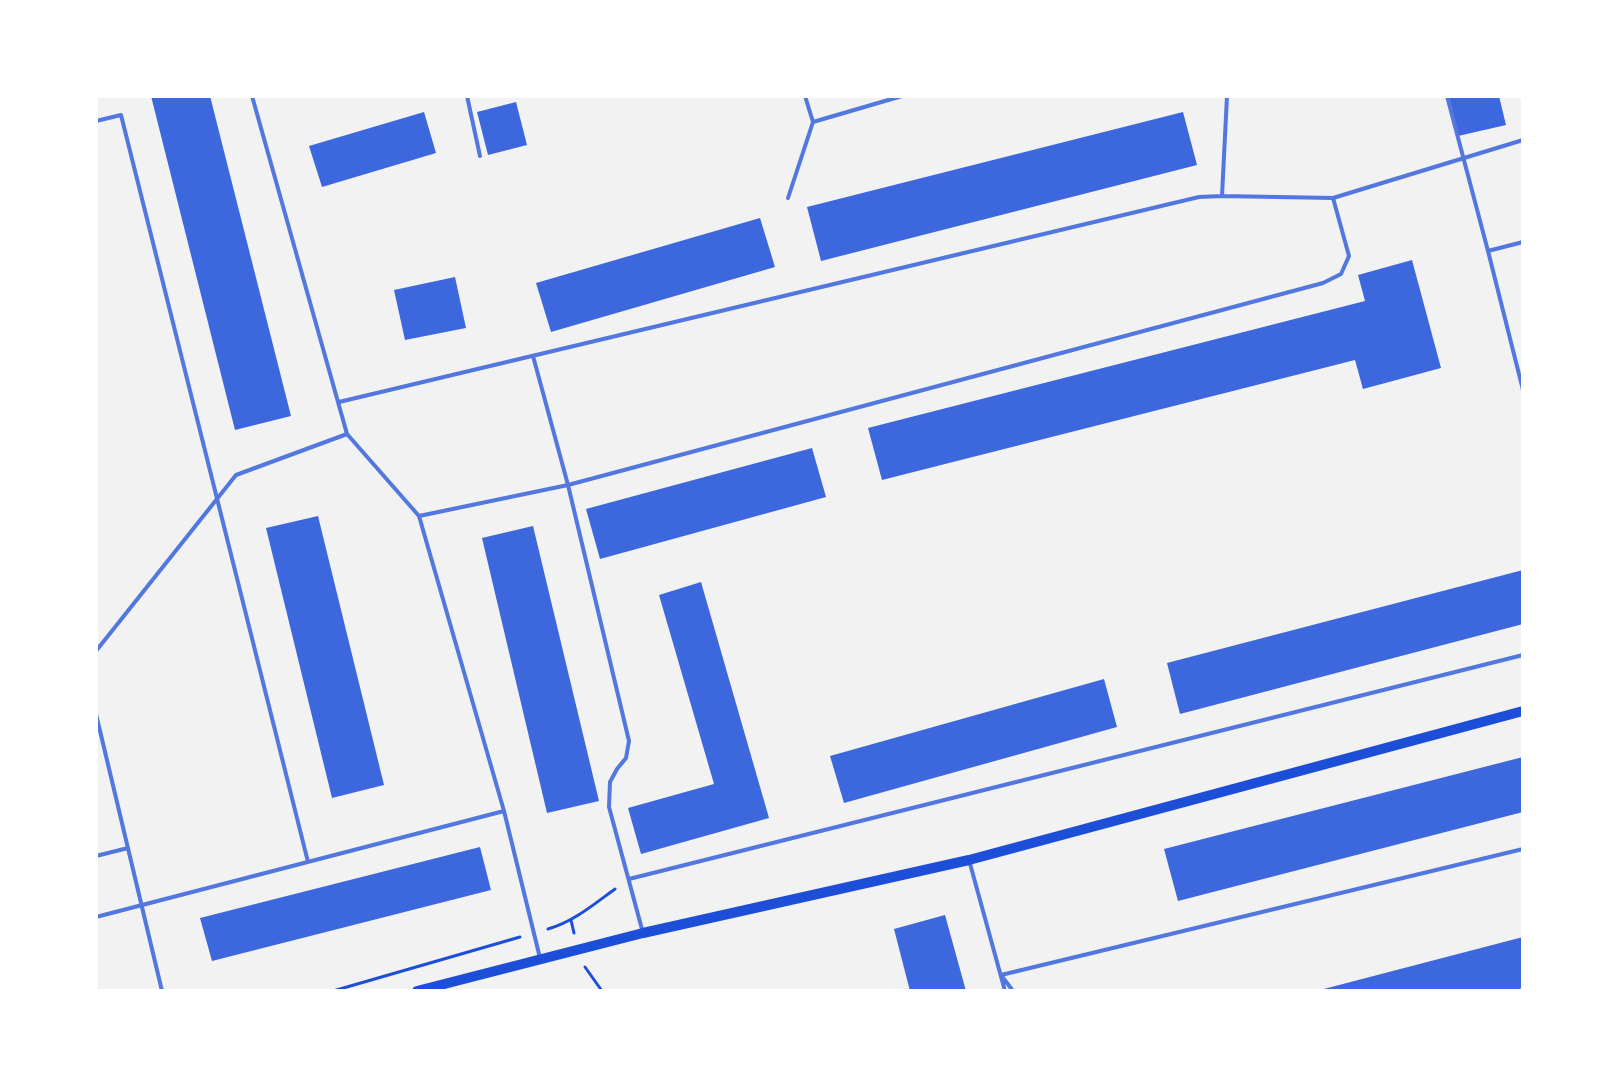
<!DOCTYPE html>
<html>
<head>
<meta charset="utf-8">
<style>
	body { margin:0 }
	#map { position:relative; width:1619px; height:1087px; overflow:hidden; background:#f2f2f2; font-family:Ubuntu,sans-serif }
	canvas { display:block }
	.frame { position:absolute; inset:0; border:98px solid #fff; pointer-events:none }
</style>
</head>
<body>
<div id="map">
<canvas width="1619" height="1087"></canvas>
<div class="frame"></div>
</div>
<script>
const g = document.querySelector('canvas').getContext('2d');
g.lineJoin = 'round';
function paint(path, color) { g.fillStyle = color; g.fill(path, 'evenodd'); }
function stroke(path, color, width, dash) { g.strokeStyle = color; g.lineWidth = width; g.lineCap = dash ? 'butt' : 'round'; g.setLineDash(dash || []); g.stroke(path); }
paint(new Path2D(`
	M151,96H210L291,416L235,430Z
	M1449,96H1499L1506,125L1458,136Z
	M516,102L527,145L488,155L477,112Z
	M424,112L436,153L322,187L309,146Z
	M1183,112L1197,165L821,261L807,207Z
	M760,218L775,267L551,332L536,283Z
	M1412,260L1441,368L1363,389L1355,360L882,480L868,428L1365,301L1358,275Z
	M455,277L466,328L405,340L394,290Z
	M812,448L826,497L600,559L586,509Z
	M318,516L384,785L332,798L266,528Z
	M533,526L599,801L547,813L482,538Z
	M1523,570V624L1180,714L1167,663Z
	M701,582L769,818L641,854L628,808L714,784L659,595Z
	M1104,679L1117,727L844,803L830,756Z
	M1523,757V812L1178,901L1164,849Z
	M480,847L491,890L212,961L200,918Z
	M945,915L966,991H910L894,929Z
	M1523,937V988L1511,991H1316Z`), '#3d67dc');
stroke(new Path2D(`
	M571,920L574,933
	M548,929C573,922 593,905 615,889
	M585,967L602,991
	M333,991L520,937`), '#1d4ed8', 3);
stroke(new Path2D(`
	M467,96L480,156
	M1447,96L1488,251L1523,390
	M96,121L121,115L308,862
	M813,122L902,96
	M1222,196L1227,96
	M788,198L813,122L805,96
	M1488,251L1523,242
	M533,356L568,485L629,741L626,758L617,769L610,782L609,807L643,933
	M339,402L1199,197L1222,196L1333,198L1523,140
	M347,434L419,516L504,811L540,958
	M419,516L568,485L1323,283L1341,274L1349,256L1333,198
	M96,651L236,475L347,434L252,96
	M96,714L162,991
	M96,856L128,848
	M969,860L1005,991
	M629,879L1523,655
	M96,917L504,811
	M1013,991L1001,975L1523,849`), '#5277de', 4);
stroke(new Path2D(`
	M417,991L643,933L969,860L1523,711`), '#1d4ed8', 10);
</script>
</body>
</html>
